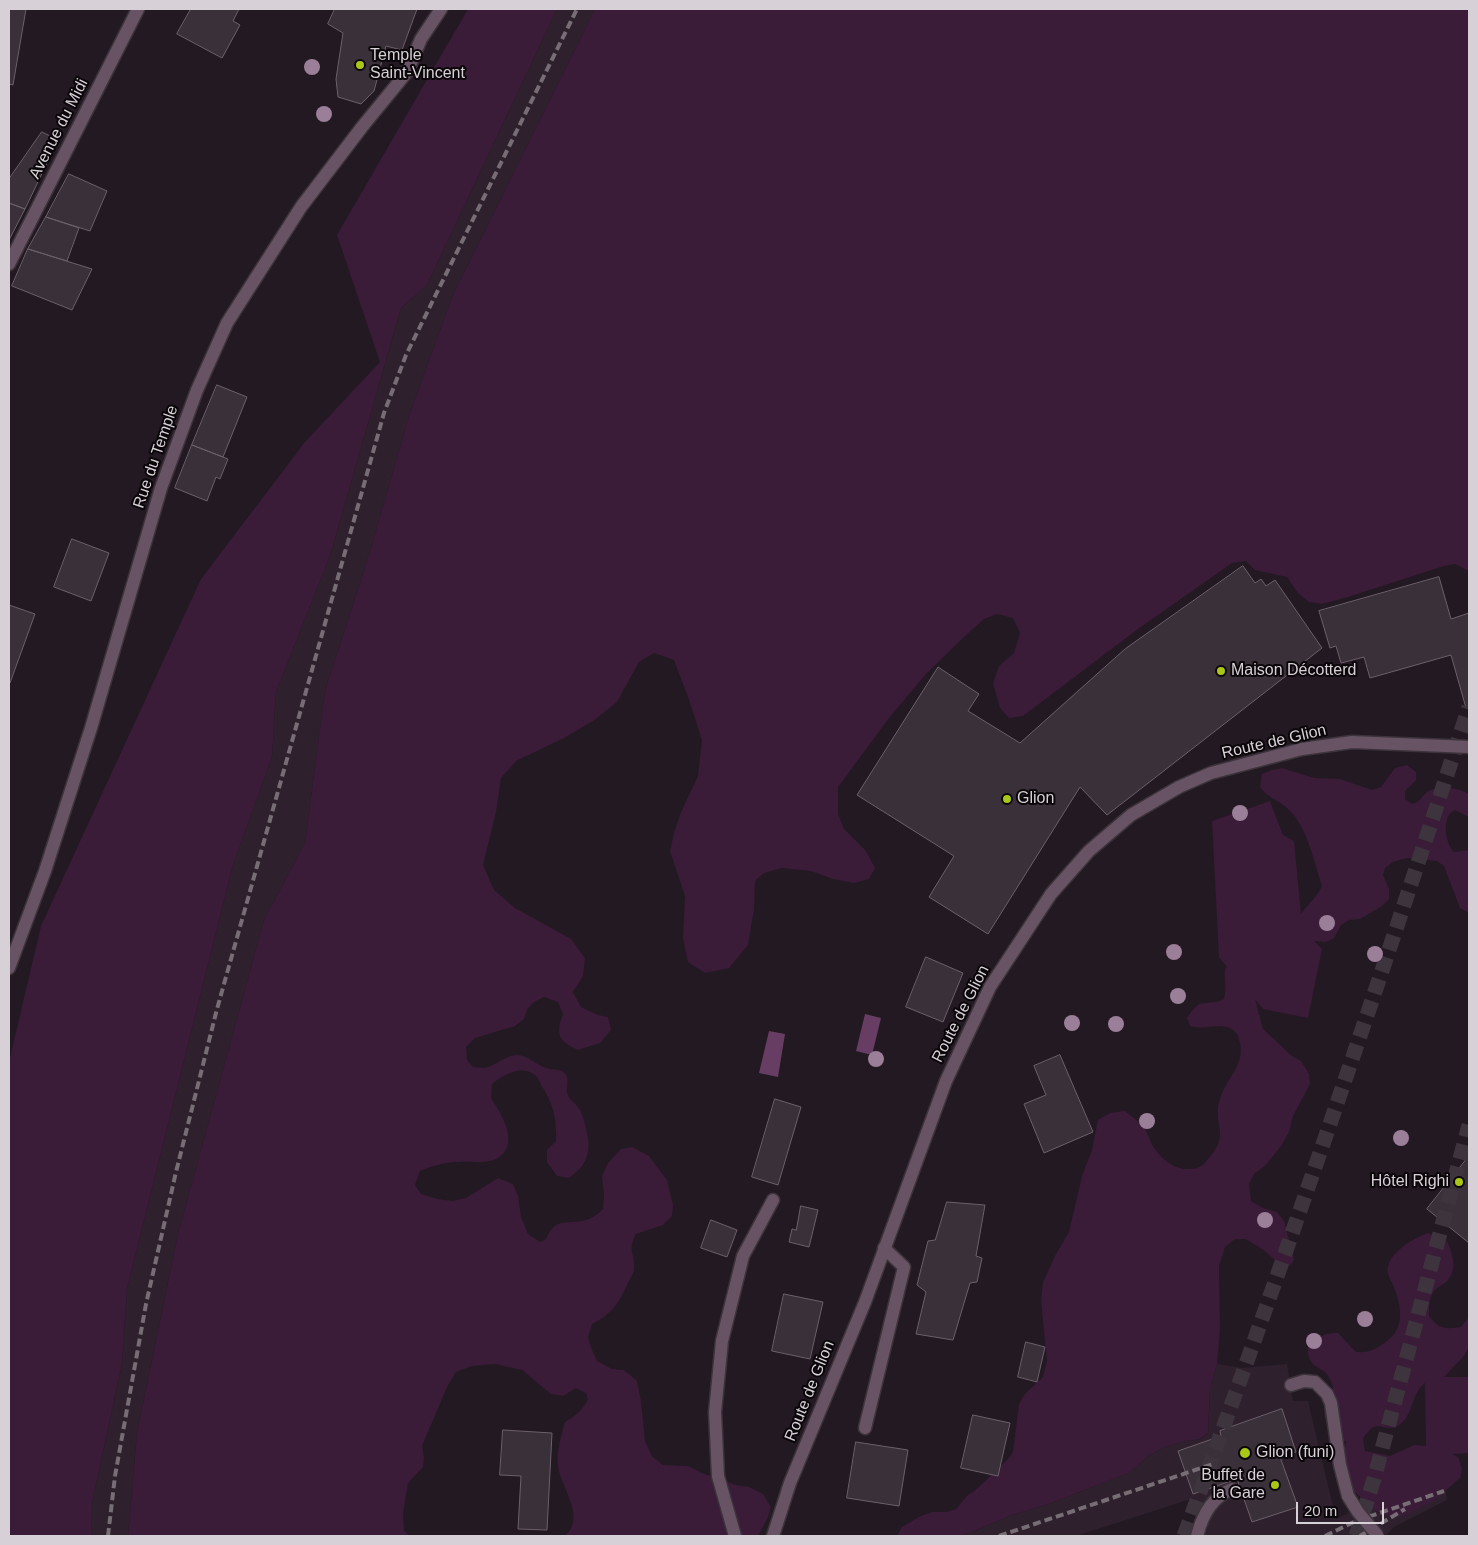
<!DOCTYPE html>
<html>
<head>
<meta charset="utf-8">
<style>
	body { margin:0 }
	#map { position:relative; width:1478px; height:1545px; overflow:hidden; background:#231922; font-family:Helvetica,sans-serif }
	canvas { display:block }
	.frame { position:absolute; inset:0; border:10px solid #d7d0d6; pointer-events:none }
	.scale { position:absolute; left:1296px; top:1502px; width:88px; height:22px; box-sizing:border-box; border:2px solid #d7d0d6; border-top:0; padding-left:6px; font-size:15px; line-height:18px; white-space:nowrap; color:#d7d0d6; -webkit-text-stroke:4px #0a0609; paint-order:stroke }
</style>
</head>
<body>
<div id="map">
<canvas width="1478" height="1545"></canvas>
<div class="frame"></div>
<div class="scale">20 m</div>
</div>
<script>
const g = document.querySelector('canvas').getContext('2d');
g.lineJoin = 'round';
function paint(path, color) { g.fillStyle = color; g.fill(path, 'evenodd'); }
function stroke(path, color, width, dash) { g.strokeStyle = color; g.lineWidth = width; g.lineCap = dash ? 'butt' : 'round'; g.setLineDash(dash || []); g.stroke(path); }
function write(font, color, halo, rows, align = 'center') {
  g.font = font + ' Helvetica,sans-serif'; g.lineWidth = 4; g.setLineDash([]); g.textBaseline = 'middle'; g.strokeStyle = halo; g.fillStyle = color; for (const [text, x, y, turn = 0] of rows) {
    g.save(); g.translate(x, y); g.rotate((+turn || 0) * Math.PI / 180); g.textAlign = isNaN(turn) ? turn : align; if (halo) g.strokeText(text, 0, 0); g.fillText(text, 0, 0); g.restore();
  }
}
paint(new Path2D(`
	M557,9H595L452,297L409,416L368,558L325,691L305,843L264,920L178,1234L137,1432L128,1536H91L92,1503L122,1364L127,1289L233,865L272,757L276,692L330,556L401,308L427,285Z
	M1217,1364L1242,1368L1287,1364L1293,1401H1308L1336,1519L1369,1503L1444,1482L1447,1500L1394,1527L1385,1536H1193L1199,1515L1194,1498L1076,1536H962L1012,1515L1049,1504L1131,1472L1148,1456L1163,1448L1185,1441L1201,1439L1208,1433L1210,1389Z`), '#2e202d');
paint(new Path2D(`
	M468,9H557L427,285L401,308L330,556L276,692L272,757L233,865L127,1289L122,1364L92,1503L91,1536H9V1062L41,926L201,579L305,442L380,362L337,235Z
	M595,9H1469V571L1455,564L1444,566L1348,597L1322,604L1309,602L1298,593L1287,577L1255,570L1246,561L1232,563L1138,629L1023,716L1009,718L1000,708L993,683L999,666L1014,653L1020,633L1013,618L997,614L984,619L964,637L926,674L889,718L838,787V814L844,829L866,851L875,868L869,879L854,883L833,879L811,871L782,868L764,873L755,881L754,909L748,945L729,968L705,973L688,962L683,938L685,896L670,851L674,833L681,812L698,776L702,740L688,697L674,660L654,653L639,662L617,702L593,721L564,738L516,761L501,778L496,812L483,865L494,890L515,908L571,939L585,958L583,976L573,992L581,1007L598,1015L608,1017L611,1030L600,1043L578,1050C559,1041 555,1035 563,1014L558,1002L544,997L534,1002L528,1008L524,1019L515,1026L475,1038L466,1047L467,1060L473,1067C476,1067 481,1068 484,1068C497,1066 509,1051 523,1056C531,1058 538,1066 547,1068C551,1070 558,1069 562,1071C571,1077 566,1085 567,1092C568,1099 574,1102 578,1107C582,1112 584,1119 585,1125C592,1148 590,1163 569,1178L557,1176L547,1162V1150L556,1141C557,1120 553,1102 541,1085C540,1082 537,1076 535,1075C521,1064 503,1075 492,1084L491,1098C501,1113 522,1146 496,1159C486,1164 469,1161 458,1162C445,1162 432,1166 420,1171L415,1185L421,1194L437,1199L453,1201L466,1198L498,1178L513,1184L518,1196L521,1217L528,1234L540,1242L546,1239C555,1218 564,1224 582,1221C591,1219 597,1215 603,1209L604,1195L602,1176L608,1163L621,1149L632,1147L649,1156L667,1180L673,1205L672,1216L663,1225L636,1234C627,1251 635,1252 634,1268C634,1273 630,1279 628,1283C619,1303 612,1314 592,1324L588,1337L592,1350L597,1361L612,1369L624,1370L637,1381L641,1401L645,1441L652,1456L663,1465L688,1466L702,1473L736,1485L749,1487L763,1494L771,1507L768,1517L758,1536H565C586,1517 562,1489 558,1467C556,1453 561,1436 565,1422C575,1416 583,1410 588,1399L586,1393L576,1388L563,1396L551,1394L522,1370L495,1364L472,1366L456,1372L447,1387L422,1446L424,1457L423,1467L408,1483L403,1514L404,1530L409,1536H128L137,1432L178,1234L264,920L305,843L325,691L368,558L409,416L452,297Z
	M1407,765L1416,772V780L1405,791V799L1412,804C1420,802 1421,797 1427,792C1439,784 1458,788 1469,794V817L1455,810C1441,815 1445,844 1454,852L1469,850V913L1460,908L1444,866L1437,861L1407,858L1393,862L1385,868L1383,875L1389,889V899L1382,906L1360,919L1349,920L1341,925L1334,938L1326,942L1314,941L1322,949L1308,1018L1263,1009L1255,999L1263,1029L1292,1056L1301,1061L1309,1074L1310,1084L1293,1116L1289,1132L1281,1146L1266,1165L1254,1174L1249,1184L1251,1201L1263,1208L1277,1212L1284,1221L1294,1259L1291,1265L1286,1267L1278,1263L1265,1251L1246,1239H1235L1225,1247L1219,1266L1220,1329L1217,1364L1210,1389L1208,1433L1200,1439L1185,1441L1163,1448L1148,1456L1131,1472L1049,1504L1012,1515L962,1536H897L902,1527L921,1516L932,1512H947L956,1509L967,1496L979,1487L1007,1460L1013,1452L1019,1404L1025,1394L1043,1377L1047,1360L1041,1301L1043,1282L1055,1256L1069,1232L1082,1176L1092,1150L1098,1120L1110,1113L1125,1111C1131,1116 1141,1122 1145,1129C1149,1135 1150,1143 1155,1149C1162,1160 1176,1170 1189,1169C1198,1169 1203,1166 1208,1159C1232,1133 1211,1124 1220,1099C1226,1079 1245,1065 1240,1043C1239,1040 1239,1036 1236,1033C1225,1020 1205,1031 1190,1026L1187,1018C1202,994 1205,1008 1224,999C1227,989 1224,979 1225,969L1227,967L1219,957L1212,821L1270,801L1283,835L1294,841L1301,914C1308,904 1317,897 1322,886C1314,862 1307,825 1287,808C1278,800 1267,797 1260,787L1262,774L1272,770L1282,768L1314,778L1340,779L1372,790L1381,787L1395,768Z
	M1428,1233L1447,1241C1452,1254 1459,1270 1446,1282C1443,1285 1439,1286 1436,1289C1429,1296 1429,1306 1429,1316C1440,1330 1444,1329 1461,1327L1469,1317V1346L1464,1356L1444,1377H1469V1453L1452,1454L1458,1457L1462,1469L1460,1478L1435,1500L1408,1514L1399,1517L1382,1515L1372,1508L1337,1475L1334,1457L1345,1448L1346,1442C1336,1433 1317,1420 1327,1404C1331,1398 1334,1395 1333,1387C1332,1383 1329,1376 1326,1373C1323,1370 1317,1368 1314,1365C1307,1358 1305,1347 1313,1341C1323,1335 1326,1333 1338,1333L1356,1352C1369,1353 1377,1349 1387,1341C1406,1327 1401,1304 1393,1285C1392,1282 1389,1278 1388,1274C1384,1255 1413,1238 1428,1233ZM1425,1383L1426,1446L1414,1445L1390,1456L1365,1451L1363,1439C1377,1414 1385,1435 1399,1425C1414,1415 1410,1395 1425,1383Z`), '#3a1b38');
paint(new Path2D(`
	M865,1014L881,1018L872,1055L856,1051Z
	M769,1031L785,1034L778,1077L759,1073Z`), '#683d64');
const building = new Path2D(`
	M9,9H26L13,85L9,84Z
	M191,9H239L233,21L240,25L222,58L177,34Z
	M335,9H417L402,50L386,46L374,91L361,104L338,97L336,79L343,33L328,24Z
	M42,132L58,140L25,209L9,203V179Z
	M69,174L107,191L90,231L46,217Z
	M9,203L25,209L9,240Z
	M46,217L79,228L67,261L28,249Z
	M28,249L92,269L72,310L12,286Z
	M217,385L247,397L223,457L192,445Z
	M192,445L228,459L220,479L216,477L207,501L175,488Z
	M72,539L109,553L91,601L54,587Z
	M1243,566L1255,583L1261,579L1266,586L1275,580L1322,648L1107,815L1080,787L988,934L929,897L954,856L857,795L938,667L979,694L968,711L1020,743L1125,649Z
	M1439,577L1451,619L1469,613V707L1466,708L1451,655L1370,678L1364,657L1341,663L1336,646L1330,648L1319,611Z
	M9,605L35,614L10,683H9Z
	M926,957L963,973L943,1022L906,1007Z
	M1060,1055L1093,1132L1044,1153L1024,1104L1046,1095L1034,1066Z
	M775,1099L801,1107L778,1185L752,1177Z
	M1469,1156V1243L1427,1209Z
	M947,1202L985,1205L976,1256L982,1258L977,1282L970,1283L953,1340L916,1334L926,1292L917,1285L928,1241L935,1240Z
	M801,1206L818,1210L809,1247L789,1242L792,1229L796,1230Z
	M711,1220L737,1230L727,1257L701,1248Z
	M784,1294L823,1302L810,1359L772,1351Z
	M1026,1342L1045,1347L1037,1382L1018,1377Z
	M1282,1409L1296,1452L1280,1457L1298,1507L1252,1522L1237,1479L1193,1494L1178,1451L1221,1436L1220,1431Z
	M973,1415L1010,1423L998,1476L961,1468Z
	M503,1430L552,1433L547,1530L518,1529L521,1476L500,1475Z
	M856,1442L908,1450L899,1506L847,1498Z`);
paint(building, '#3a3039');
stroke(building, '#6c606b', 1);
stroke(new Path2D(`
	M1184,1536C1284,1262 1379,985 1469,707
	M1356,1536L1374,1479L1469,1125`), '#3e343d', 15, [15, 8]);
const service = new Path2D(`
	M1291,1385L1304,1381L1315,1382L1327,1394L1331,1403L1340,1465L1348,1496
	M865,1428L904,1267L884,1248
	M735,1536L718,1476L715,1412L722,1341L743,1256L773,1200
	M1197,1536C1202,1516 1212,1497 1232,1489`);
const tertiary = new Path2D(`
	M9,264L138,9
	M9,968L45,871L91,728L161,488L197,390L227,323L301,207L362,127L407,72L421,39L441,9
	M773,1536L790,1483L865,1302L946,1081L990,987L1051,894L1089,851L1131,815L1179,787L1211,773L1302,749L1352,742L1469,747`);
stroke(service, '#3c333b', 15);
stroke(tertiary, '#3c333b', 15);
stroke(service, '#675364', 12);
stroke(tertiary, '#675364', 12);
stroke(new Path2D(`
	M108,1536L115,1476L146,1304L176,1172L217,1009L384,413L406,355L577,9
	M999,1536L1213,1464
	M1325,1536L1356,1521L1444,1491
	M1360,1536L1405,1509`), '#766d75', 4, [8, 4]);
const serviceBridge = new Path2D(`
	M1348,1496L1358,1512L1378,1536`);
stroke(serviceBridge, '#3c333b', 15, []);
stroke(serviceBridge, '#675364', 12);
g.fillStyle = '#9b7f98';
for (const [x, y] of [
	[312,67],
	[324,114],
	[1240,813],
	[1327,923],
	[1174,952],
	[1375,954],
	[1178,996],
	[1072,1023],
	[1116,1024],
	[876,1059],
	[1147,1121],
	[1401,1138],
	[1265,1220],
	[1365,1319],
	[1314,1341]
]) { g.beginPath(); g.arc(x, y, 8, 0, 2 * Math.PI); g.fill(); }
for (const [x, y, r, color] of [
	[360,65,5,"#aac717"],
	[1221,671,5,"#aac717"],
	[1007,799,5,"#aac717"],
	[1459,1182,5,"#aac717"],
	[1245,1453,6,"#aac717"],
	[1275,1485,5,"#aac717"]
]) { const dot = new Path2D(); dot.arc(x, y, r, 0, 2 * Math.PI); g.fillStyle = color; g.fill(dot); stroke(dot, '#0a0609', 2); }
write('16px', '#d7d0d6', '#0a0609', [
	["Temple",370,56],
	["Saint-Vincent",370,74],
	["Maison Décotterd",1231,671],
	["Glion",1017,799],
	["Hôtel Righi",1449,1182,"right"],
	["Glion (funi)",1256,1453],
	["Buffet de",1265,1476,"right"],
	["la Gare",1265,1494,"right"]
], 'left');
write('16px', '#d7d0d6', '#0a0609', [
	["Avenue du Midi",59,129,-63],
	["Rue du Temple",156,457,-71],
	["Route de Glion",1274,742,-13],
	["Route de Glion",961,1014,-63],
	["Route de Glion",810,1391,-68]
]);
</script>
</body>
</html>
